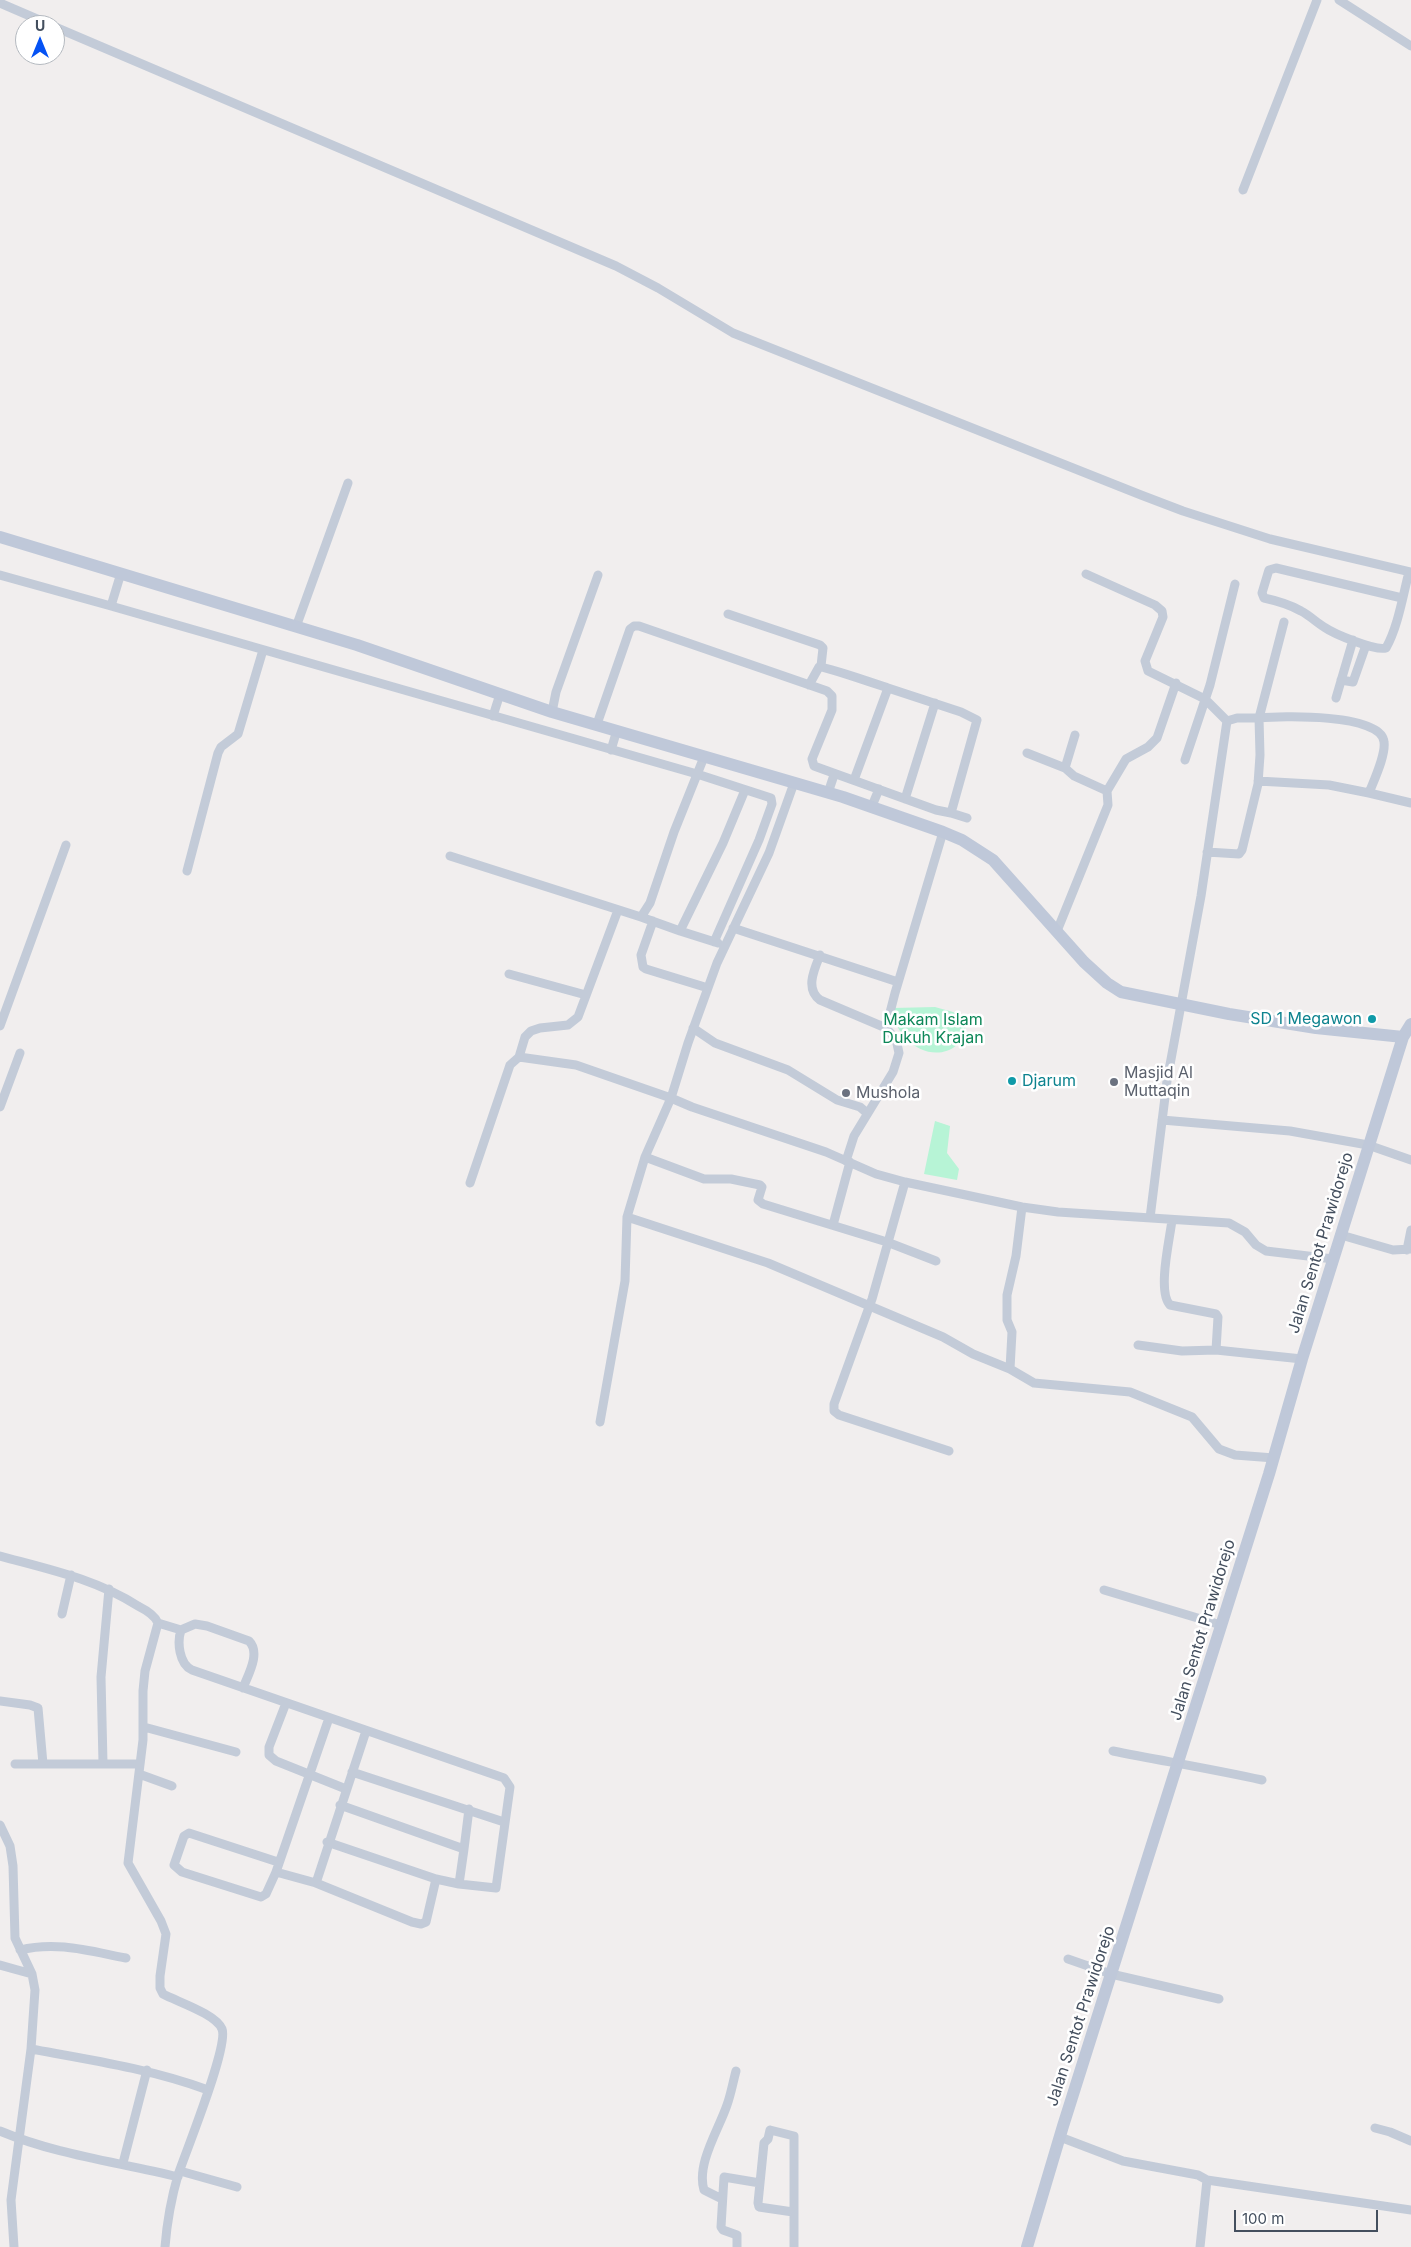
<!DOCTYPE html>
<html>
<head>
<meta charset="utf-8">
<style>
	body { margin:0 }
	#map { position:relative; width:1411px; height:2247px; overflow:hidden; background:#f1eeee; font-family:Inter,sans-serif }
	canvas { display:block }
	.north { position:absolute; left:15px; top:15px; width:50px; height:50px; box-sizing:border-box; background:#fff; border:1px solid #b4b9bf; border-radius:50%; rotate:0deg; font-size:14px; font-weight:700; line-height:20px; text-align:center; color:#444f5e }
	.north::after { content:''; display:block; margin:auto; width:18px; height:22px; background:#0552f4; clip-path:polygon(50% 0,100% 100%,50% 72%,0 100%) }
	.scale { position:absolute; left:1234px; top:2210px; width:144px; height:22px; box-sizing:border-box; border:2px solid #444f5e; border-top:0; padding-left:6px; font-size:15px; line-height:18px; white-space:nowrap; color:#444f5e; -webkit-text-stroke:4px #fff; paint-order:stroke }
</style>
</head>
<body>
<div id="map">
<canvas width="1411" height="2247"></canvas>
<div class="north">U</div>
<div class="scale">100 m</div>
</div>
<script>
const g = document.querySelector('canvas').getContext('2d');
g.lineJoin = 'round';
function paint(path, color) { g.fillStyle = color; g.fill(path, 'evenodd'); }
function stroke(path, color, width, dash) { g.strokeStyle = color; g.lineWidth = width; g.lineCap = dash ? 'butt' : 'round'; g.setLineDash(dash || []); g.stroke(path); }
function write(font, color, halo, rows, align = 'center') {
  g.font = font + ' Inter,sans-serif'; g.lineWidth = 5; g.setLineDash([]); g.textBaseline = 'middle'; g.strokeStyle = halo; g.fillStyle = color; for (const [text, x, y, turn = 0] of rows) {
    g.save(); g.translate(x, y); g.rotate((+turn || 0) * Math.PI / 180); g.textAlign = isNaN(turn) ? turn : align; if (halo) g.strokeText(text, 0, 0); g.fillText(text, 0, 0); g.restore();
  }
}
paint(new Path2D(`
	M935,1007L953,1012L968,1019C965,1027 963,1040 957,1045C932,1066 893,1040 893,1008Z
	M935,1121L950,1126L947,1153L959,1169L957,1180L924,1174Z`), '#b7f4d6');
stroke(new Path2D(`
	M1339,0L1411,46
	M0,3L51,25
	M55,27L616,266L658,288L733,333L1141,495L1183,511L1270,539L1411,572
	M1243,190L1317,0
	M1086,574L1155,605L1162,611L1163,617L1145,661L1148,671L1205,699L1227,721L1201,896L1167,1081L1150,1218
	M0,575L111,606L121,573
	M1402,598L1276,568L1269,570L1268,573L1262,593L1264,598C1278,601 1289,604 1301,611C1309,615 1316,622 1324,627C1334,634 1375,651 1386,648C1398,627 1403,595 1409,572
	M111,606L697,774L771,798L772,804L759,840L714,942
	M728,614L820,645L823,648L821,666
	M1284,622L1259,718C1280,716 1382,713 1384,742C1386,755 1374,780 1369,793L1411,803
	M296,627L348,483
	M1341,680L1353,682L1366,645
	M809,685L819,667C824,666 879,685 888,688
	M1336,698L1353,640
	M552,712L556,692L598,575
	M493,716L500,694
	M597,724L630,629L634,626H639L827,691L832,696V710L812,759L814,766L936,810L951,813L977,720L961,712L888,688L854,780
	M611,750L617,730
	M1027,753L1065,768
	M1185,760L1210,685L1235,584
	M1258,781L1329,785L1369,793
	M1107,791L1126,759L1148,747L1157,738L1176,683
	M828,793L834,775
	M905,799L935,703
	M872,806L879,789
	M951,813L967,818
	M1207,852L1239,854L1242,850L1258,784L1260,755L1259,718H1237L1227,721
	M450,856L641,917L650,903L674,832L704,757
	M187,871L218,753L221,747L238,734L263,650
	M641,917L680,931L723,843L745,790
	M653,921L641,955L643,967L646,969L708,988
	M733,928L898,982
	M680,931L718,943
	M1057,931L1108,805L1107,791L1074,776L1065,768L1075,735
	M820,955C814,970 805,989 820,1000L886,1028
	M509,974L586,995
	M0,1026L66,845
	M693,1028L715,1043L788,1070L837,1100L860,1107L867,1113
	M519,1057L525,1037L531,1031L540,1028L568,1025L578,1017L618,910
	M0,1107L20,1053
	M1162,1120L1290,1131L1368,1145L1411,1160
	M645,1157L704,1179H731L760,1185L762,1187L758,1200L763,1204L887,1242L936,1261
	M846,1161L854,1136L893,1072L899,1053L896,1039L886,1028L895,993L943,832
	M905,1182L872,1299L834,1404V1411L839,1415L949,1451
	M470,1183L510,1065L519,1057L576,1065L671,1098L688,1043L717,963L769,853L794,783
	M627,1217L768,1263L943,1337L973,1354L1010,1369L1034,1383L1130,1392L1192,1417L1219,1449L1235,1455L1274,1458
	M1172,1220C1170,1238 1157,1292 1170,1305L1216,1314L1218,1317L1216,1350L1302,1359
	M833,1225L850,1162
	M1341,1235L1393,1250L1411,1249
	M1407,1250L1411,1230
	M1138,1345L1182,1351L1216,1350
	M1010,1369L1012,1332L1007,1320V1295L1016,1256L1022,1207
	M600,1422L625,1281L627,1217L645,1157L671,1098L692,1107L826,1152L876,1174L905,1182L1022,1207L1058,1212L1229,1223L1245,1232L1256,1245L1266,1251L1333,1259
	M0,1556C48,1569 96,1579 138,1606C146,1610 155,1615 158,1623L145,1671L143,1691V1740L128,1863L161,1921L166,1934L160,1976V1988L163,1994C178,2002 216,2014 222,2029C229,2046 186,2151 178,2175C171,2199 167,2222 165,2247
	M1104,1590L1221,1625
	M62,1614L71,1575
	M158,1623L181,1630L195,1624L207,1626L249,1641C261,1653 248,1675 243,1688
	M181,1630C177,1642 179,1664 192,1670L504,1778L510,1787L496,1888L459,1884L436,1879
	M0,1701L30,1705L38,1708L43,1764
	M286,1703L269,1747V1755L276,1761L346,1789
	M144,1727L236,1752
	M1113,1751C1163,1761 1212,1769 1262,1780
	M103,1763L101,1677L109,1589
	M15,1764H140
	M352,1772L504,1822
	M139,1774L172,1786
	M340,1805L464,1849L459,1884
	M0,1825L10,1846L13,1866L15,1938L32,1974L35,1990L31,2049L11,2200L14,2247
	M327,1842L436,1879L426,1922L421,1924L412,1922L316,1883L366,1731
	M464,1849L469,1809
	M276,1872L266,1894L261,1897L182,1872L174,1865L184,1836L189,1833L278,1862
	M316,1883L276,1872L329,1718
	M20,1950C57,1941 89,1951 126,1958
	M1068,1959L1111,1974L1219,1999
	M0,1965L32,1974
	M31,2049C91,2060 151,2069 208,2090
	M1375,2128L1390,2132L1411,2141
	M0,2131C57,2155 118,2162 178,2177
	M1060,2137L1123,2161L1198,2175L1207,2180L1200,2247
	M123,2163L147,2070
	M180,2171L237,2187
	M1207,2180L1411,2210
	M722,2199L704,2190C696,2164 719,2129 727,2105C731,2094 733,2082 736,2071
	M793,2212L759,2207L758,2203L764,2143L768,2139L770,2130L794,2136V2247
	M737,2247V2235L723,2230L721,2227L724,2177L760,2183`), '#c3cbd8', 9);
stroke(new Path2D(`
	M0,537L357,645L552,712L843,797L943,832L962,840L993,860L1084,962L1107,983L1121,992L1229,1014L1316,1028L1403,1037
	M1027,2247L1063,2126L1269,1474L1302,1359L1403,1037L1411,1024`), '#bfc8d9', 12);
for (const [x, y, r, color] of [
	[1372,1019,5,"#0f9aa8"],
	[1012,1081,5,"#0f9aa8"],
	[1114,1082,5,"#6b7280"],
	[846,1093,5,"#6b7280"]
]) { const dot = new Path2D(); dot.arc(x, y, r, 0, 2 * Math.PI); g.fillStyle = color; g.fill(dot); stroke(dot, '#fff', 2); }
write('16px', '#0d838f', '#fff', [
	["SD 1 Megawon",1362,1019],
	["Djarum",1022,1081,"left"]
], 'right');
write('16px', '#0d8758', '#fff', [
	["Makam Islam",933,1020],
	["Dukuh Krajan",933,1038]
]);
write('16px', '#5b616d', '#fff', [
	["Masjid Al",1124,1073],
	["Muttaqin",1124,1091],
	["Mushola",856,1093]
], 'left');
write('16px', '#444f5e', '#fff', [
	["Jalan Sentot Prawidorejo",1321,1243,-73],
	["Jalan Sentot Prawidorejo",1203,1630,-73],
	["Jalan Sentot Prawidorejo",1081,2016,-72]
]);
</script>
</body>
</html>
